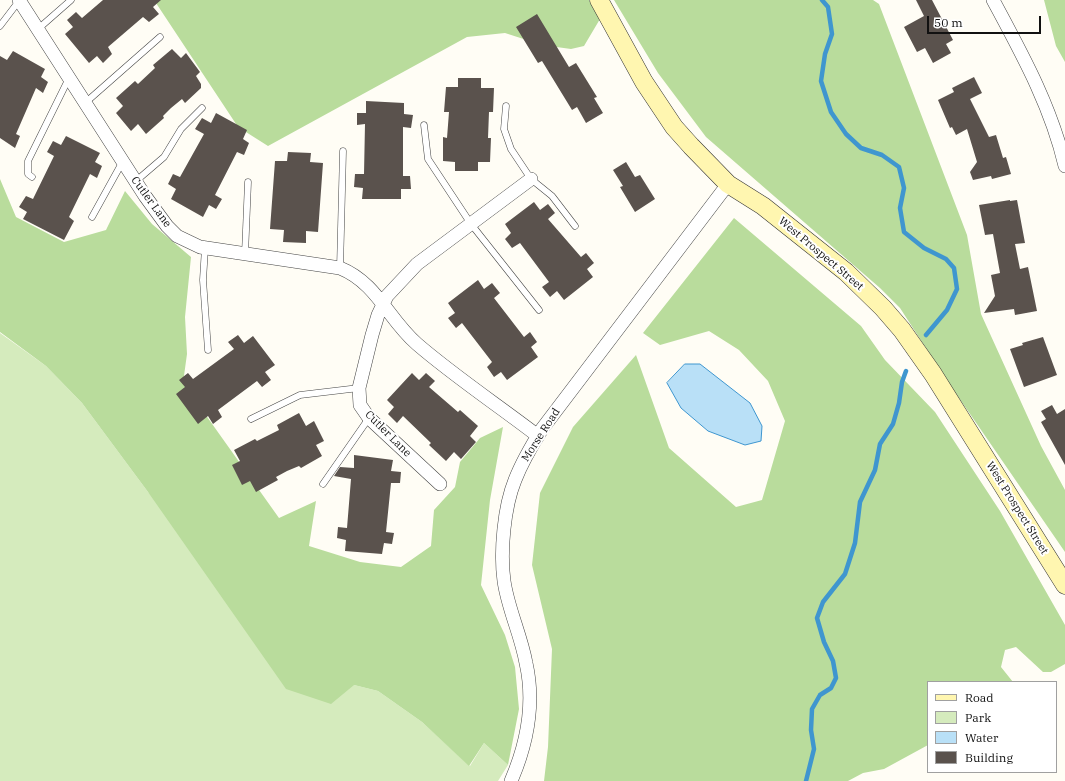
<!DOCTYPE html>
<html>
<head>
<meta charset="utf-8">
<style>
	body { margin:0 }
	#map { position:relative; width:1065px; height:781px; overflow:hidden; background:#fffdf5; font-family:"IBM Plex Serif",serif }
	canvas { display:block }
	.legend { position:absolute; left:927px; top:681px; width:130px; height:92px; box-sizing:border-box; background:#fff; border:1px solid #a0a0a0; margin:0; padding:5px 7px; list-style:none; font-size:12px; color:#111 }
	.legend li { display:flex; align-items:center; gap:8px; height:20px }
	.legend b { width:20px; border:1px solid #a0a0a0 }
	.scale { position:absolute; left:927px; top:16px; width:114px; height:18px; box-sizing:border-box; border:2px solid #111; border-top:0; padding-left:5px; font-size:12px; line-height:14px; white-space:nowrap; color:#111; -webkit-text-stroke:3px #fff; paint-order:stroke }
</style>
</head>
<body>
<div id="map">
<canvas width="1065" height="781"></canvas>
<ul class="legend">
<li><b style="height:5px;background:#fff6b0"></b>Road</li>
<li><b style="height:11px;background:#d5ebbd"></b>Park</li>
<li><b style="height:11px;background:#b9e0f7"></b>Water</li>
<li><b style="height:11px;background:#5a524d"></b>Building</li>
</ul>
<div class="scale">50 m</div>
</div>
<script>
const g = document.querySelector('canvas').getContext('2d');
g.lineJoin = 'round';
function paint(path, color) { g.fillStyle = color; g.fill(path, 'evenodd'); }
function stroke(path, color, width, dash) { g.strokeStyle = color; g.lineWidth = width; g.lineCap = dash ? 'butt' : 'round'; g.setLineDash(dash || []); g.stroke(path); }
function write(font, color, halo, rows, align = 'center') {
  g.font = font + ' "IBM Plex Serif",serif'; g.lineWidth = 4; g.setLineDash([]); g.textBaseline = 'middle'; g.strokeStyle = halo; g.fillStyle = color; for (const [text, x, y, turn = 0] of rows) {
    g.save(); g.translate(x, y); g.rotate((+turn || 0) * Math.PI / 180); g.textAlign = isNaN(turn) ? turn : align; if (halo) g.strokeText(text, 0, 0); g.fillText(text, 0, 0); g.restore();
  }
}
paint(new Path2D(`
	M0,333L46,366L82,403L148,492L354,685L378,691L422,722L470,766L484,743L508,765L498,781H0Z`), '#d5ebbd');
paint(new Path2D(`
	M154,0H589L600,19L584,46L571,49L542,45L505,33L467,37L268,146L238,127Z
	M614,0H873L879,4L967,235L981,314L1041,446L1065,490V552L948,382L900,308L880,288L706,137L658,73Z
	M1044,0H1065V62L1056,46Z
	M0,179L16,217L64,242L106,230L125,191L152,224L191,257L185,317L187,354L183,383L279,518L316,501L309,546L360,562L401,567L431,546L434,510L455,487L460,462L480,438L503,427L490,500L481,585L505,635L515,667L519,709L508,765L484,743L469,766L422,722L378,691L354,685L331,704L286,689L148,492L82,403L46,366L0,332Z
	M734,218L861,326L885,360L935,412L1000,511L1065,625V664L1051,672H1043L1016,647L1005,650L1001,667L1013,682H928V745L884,769L863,773L848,781H544L548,747L552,649L532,565L540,493L573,427L636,355L669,448L736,507L762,500L785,421L768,381L739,350L709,331L660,345L643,333Z`), '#b9dc9c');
const water = new Path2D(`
	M685,364H700L750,403L762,426L761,441L745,445L708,431L681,408L667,383Z`);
paint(water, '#b9e0f7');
stroke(water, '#3f96cf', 1);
stroke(new Path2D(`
	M822,0L828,7L832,34L825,54L821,81L831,112L846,134L861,148L882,155L899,167L904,188L900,208L904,232L924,248L946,259L954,268L957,289L947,310L926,335
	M806,781L814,749L811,730L812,709L820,695L831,688L836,678L833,661L824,642L817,618L823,602L845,574L855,543L860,502L875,470L880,444L893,424L899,403L902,382L906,371`), '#3f96cf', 4.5);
paint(new Path2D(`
	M103,0H161L153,7L159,14L149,22L143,17L108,47L112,54L103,63L97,56L89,63L65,34L73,27L67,20L76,12L82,18Z
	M916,0H932L953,40L946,44L951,53L933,63L925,48L917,52L904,27L924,16Z
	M537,14L569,67L576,63L597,97L594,98L603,113L586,123L577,107L572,110L542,61L538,63L516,27Z
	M172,49L181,58L186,53L200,72L196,76L201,84V88L185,103L182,99L171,108L163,116L164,118L146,134L138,124L131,131L116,113L123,106L116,98L135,81L138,84L155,68L153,65Z
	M13,51L45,69L41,77L48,82L43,93L36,88L16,134L20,136L15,148L0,138V56L7,60Z
	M974,77L982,93L970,99L989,137L996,135L1003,158L1006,157L1011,174L992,179L991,176L973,180L970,172L977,162L967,129L956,135L952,127L950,128L938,100L954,92L952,88Z
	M458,78H481V88H494L493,112H489L488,138H491L490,162H478V171H455V162L443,161V137L447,138L449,112H444L446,87H458Z
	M366,101L404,103V114L413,115L411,128L403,127V176H410L411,189H401V199H362L363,188L354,187L355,174H364L365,124L357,125V113H366Z
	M216,113L247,130L243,139L249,143L244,155L237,152L215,195L222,199L216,209L209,205L203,217L171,199L176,189L168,184L173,174L180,177L204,134L195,129L202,118L211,123Z
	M66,136L100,153L95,162L102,166L97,178L90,174L69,217L74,221L64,240L23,219L27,212L19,207L26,196L33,199L54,156L47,152L53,141L61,145Z
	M288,152L311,153L310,162L323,163L318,232L306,231V243L283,242L284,230L270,229L275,161H287Z
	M626,162L635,177L640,175L655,199L635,212L620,187L623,186L613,170Z
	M1010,200V201L1017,200L1025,243L1015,244L1020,269L1028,267L1037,311L1015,315L1014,309L984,313L995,296L991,275L1000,273L993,234L985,235L979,205Z
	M534,202L540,210L548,204L555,213L548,219L581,257L586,253L594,263L587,269L593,277L564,300L557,291L550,297L542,287L549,282L520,243L512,248L505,239L511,233L505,224Z
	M478,280L484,289L492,283L500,293L494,298L524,337L530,332L537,342L531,347L538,357L507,380L501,372L494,377L487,367L492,362L462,323L456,328L448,318L455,313L448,303Z
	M238,335L244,343L253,336L275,365L265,372L271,380L262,387L257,381L218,410L222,417L213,424L208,416L198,424L176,394L185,387L179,380L188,373L193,379L234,349L228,342Z
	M1043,337L1057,375L1024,387L1010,349L1023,345L1022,343Z
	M412,373L419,380L426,373L435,381L429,387L458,412L460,410L478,426L470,436L476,442L461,459L454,452L446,461L429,445L431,443L403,416L397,423L388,414L394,407L387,400Z
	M1052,405L1057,414L1065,409V465L1041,422L1046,419L1041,411Z
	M299,413L306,426L314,421L324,441L316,445L322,456L301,468L299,466L287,471L276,477L278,480L256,492L250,481L242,485L232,465L240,461L234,450L255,439L257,441L279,430L277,425Z
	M354,455L393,460L391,471L401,472L400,483H391L386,532L394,533L392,544L384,543L382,554L345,551L346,540L337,538L338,527L347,528L351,479L334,476L340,467L354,468Z`), '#5a524d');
const lane = new Path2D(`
	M0,26L19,1
	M38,29L71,0
	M85,103L160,37
	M506,106L504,129L511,149L531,179L552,196L575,226
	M424,125L428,159L471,224L539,310
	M32,177L28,174V161L69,78
	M136,181L164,157L181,129L202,108
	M92,217L123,161
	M205,248L203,280L208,350
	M245,254L248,182
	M340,268L343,151
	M251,419L300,395L359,388
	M323,484L369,418`);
const street = new Path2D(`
	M19,0L145,196L167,226L177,236L200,247L340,268C377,283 388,319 417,344C454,376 499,406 538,436
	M993,0C1022,54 1051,106 1065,166
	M440,484L369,418L360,405L359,388L372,335L378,315L387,296L417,264L531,179
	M511,781C527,744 535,703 526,663C521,635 508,609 504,581C500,552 504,507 515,480C522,462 532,445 542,429L728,184`);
const secondary = new Path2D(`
	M599,0L644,82L674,127L691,146L728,184L763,206L846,272L883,308L902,330L933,374L1065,585`);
stroke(lane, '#444', 7);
stroke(street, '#444', 14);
stroke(secondary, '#333', 19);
stroke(lane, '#fff', 6);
stroke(street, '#fff', 13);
stroke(secondary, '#fff6b0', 18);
write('11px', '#111', '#fff', [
	["Cutler Lane",151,202,54],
	["West Prospect Street",821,254,40],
	["Cutler Lane",388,434,45],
	["Morse Road",541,435,-57],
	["West Prospect Street",1017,508,58]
]);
</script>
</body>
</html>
